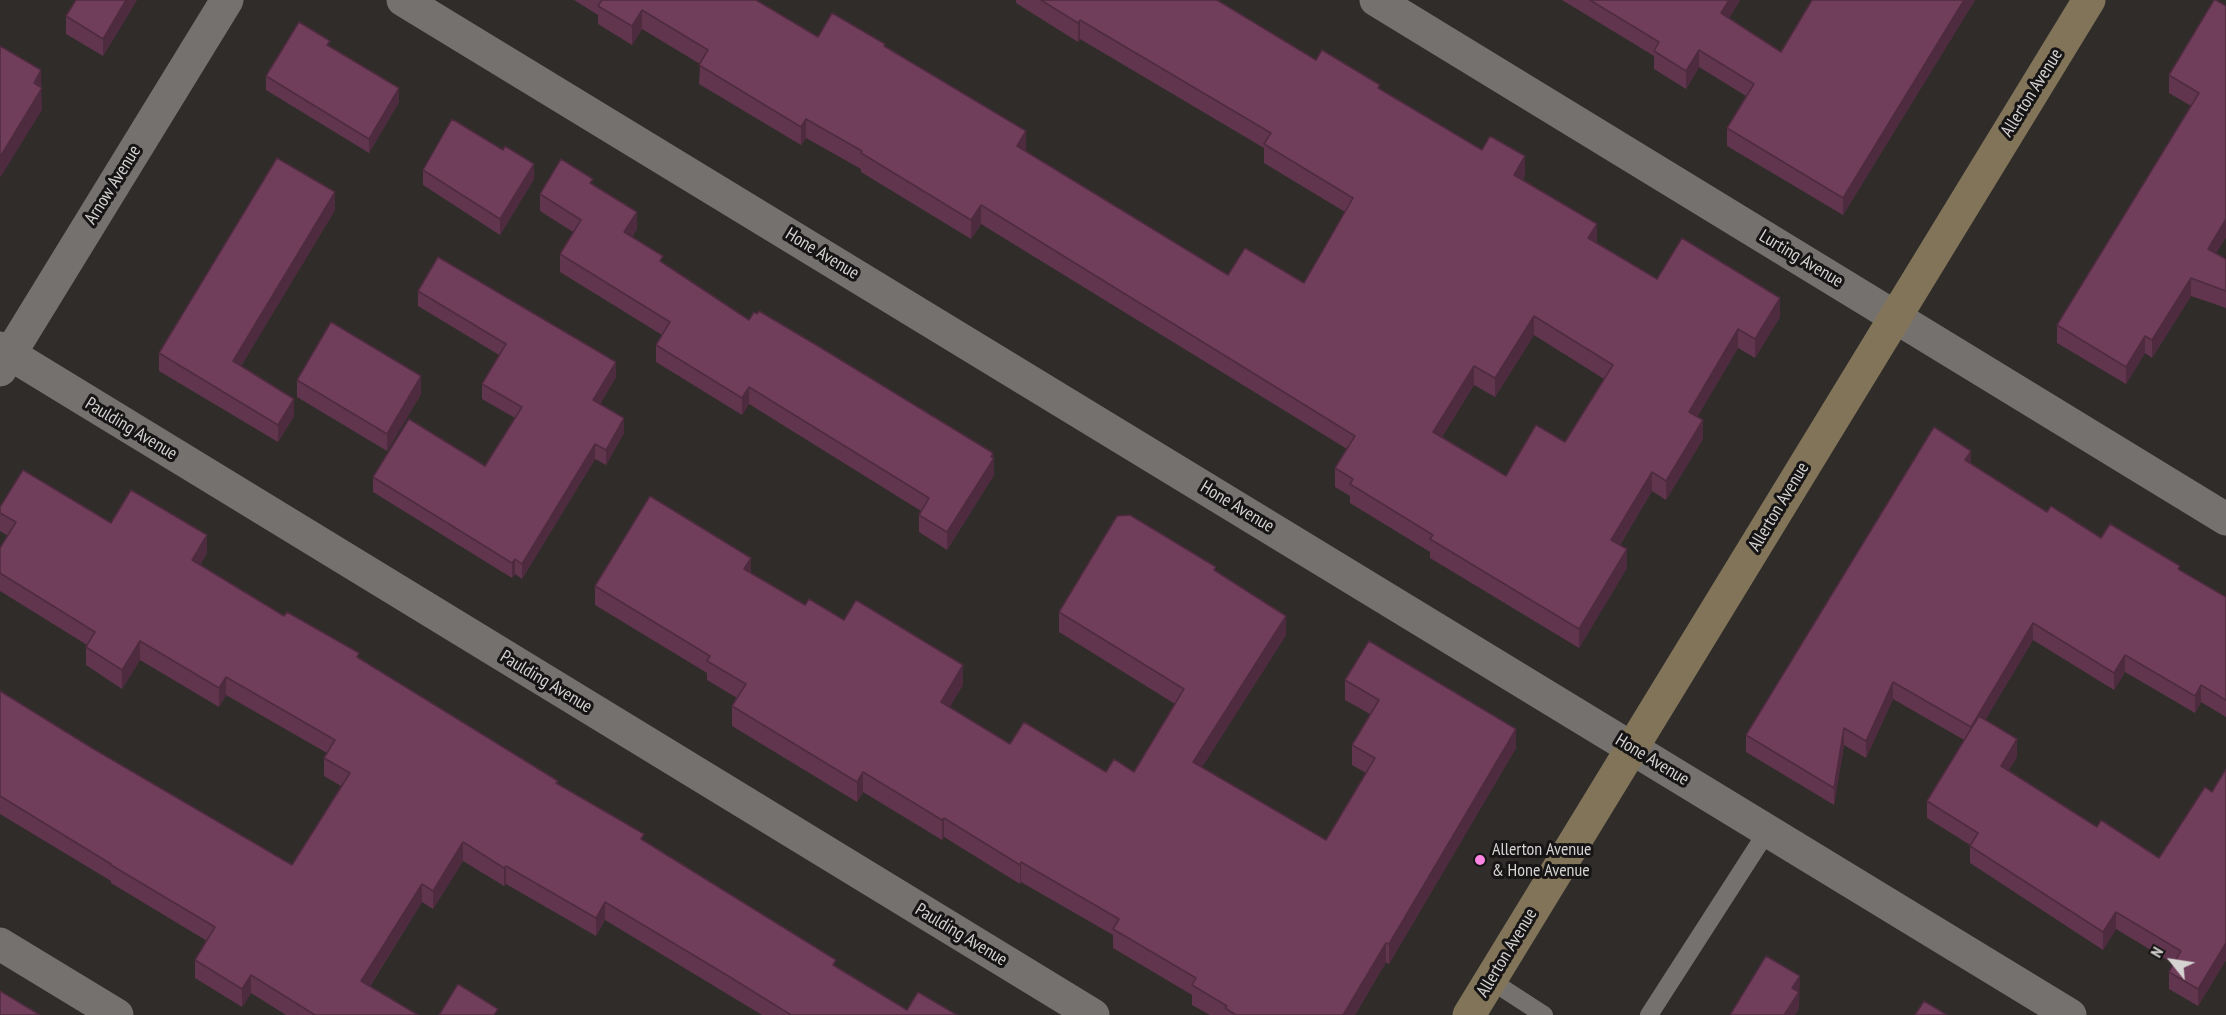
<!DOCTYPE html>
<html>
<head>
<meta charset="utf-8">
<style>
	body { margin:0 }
	#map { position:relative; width:2226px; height:1015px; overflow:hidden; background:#2f2c2a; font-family:"PT Sans Narrow",sans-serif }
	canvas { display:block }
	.north { position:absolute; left:2142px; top:931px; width:60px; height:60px; -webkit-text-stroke:4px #161414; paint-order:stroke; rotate:300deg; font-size:16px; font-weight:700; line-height:24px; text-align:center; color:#d6d4d3 }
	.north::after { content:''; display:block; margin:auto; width:21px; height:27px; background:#d6d4d3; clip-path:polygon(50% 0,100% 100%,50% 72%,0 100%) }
</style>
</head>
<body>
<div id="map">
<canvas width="2226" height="1015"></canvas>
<div class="north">N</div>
</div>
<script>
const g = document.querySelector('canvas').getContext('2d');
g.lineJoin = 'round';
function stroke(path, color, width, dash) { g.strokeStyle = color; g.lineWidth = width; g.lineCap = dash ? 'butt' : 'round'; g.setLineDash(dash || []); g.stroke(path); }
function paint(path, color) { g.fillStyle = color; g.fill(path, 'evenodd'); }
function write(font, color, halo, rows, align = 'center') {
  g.font = font + ' "PT Sans Narrow",sans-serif'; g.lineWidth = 6; g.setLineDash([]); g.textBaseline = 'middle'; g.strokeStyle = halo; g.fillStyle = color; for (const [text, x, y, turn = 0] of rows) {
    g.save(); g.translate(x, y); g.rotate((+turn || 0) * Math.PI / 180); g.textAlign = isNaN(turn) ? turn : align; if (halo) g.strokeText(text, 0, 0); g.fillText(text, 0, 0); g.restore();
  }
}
stroke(new Path2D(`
	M1490,980L1544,1015
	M1649,1015L1768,830`), '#74716f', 18);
stroke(new Path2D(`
	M403,0L2070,1015
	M1376,0L2226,519
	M0,348L1093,1015
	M0,370L227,0
	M0,944L117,1015`), '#74716f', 33);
stroke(new Path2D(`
	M1469,1015L2089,0`), '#827459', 33);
paint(new Path2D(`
	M137,0L103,56L66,34V16Z
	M574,0H756L818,37L885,47L1026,150L1025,151L1228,275L1304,283L1345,212L1264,163V148L1080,39L1078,42L1016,3V0H1217L1316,60L1380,89L1525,175L1523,180L1597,243L1657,279L1780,317L1755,358L1738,348L1697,417L1703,439L1666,500L1652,491L1620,545L1627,568L1579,648L1430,558V552L1350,503V496L1335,487V468L1347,449L981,224L971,239L861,172V169L806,138L801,145L699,84L700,64L642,29L632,45L598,24V15ZM1534,335L1604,379L1565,442L1506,476L1442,437L1474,385L1495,397Z
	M1562,0H1740L1729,18L1781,52L1812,0H1975L1843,215L1727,146V128L1746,96L1699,67L1686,89L1654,69V56Z
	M2226,6V237L2216,253L2226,259V308L2191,296L2152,358L2145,353L2126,384L2057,343V325L2191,106L2169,93V75Z
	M330,47L399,102L369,153L266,90V76Z
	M423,170L534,179L500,235L423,185Z
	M593,185L637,229L632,237L663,263L749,320L993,453L994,475L947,550L919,532V515L921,511L749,404L742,415L656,362V345L662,335L560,272V254L573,232L540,211V194Z
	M335,210L241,366L294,416L278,442L159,371V353Z
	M418,291L616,377L600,404L624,433L606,465L595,459L522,579L515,574L512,578L373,492V477L485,466L515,418L482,399V384L499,355L418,306Z
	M297,380L421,394L387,451L297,397Z
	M1971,464L2047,512L2101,538L2180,571L2226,597V717L2201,702L2195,713L2125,672L2114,690L2033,640L1985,720L2017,757L2008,771L2097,827L2159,858L2212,792L2226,769V960L2198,1006L2169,989V972L2174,964L2116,929L2103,950L1970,863V845L1927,818V801L1964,740L1893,699L1866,758L1844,745L1834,805L1746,752V735Z
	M0,507L111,523L207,553L200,565L284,616L359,658L558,784L836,967L907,1010L957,1015H762L605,920L596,936L506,884L504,886L463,861L433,909L422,902L370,986L418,1015H286L251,993L242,1007L195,978V960L207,941L111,883V881L0,814V691L92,748L292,865L341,786L324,776V758L327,753L226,695L219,707L140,660L122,689L86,665V647L87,645L0,591V548L8,536L0,531Z
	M1216,571L1286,635L1202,767L1326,840L1366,773L1352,765V745L1370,714L1345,700V680L1516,748L1389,964L1386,962L1355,1015H1210L1192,1005V995L1113,948V935L1021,882L1020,884L944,837L942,840L863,792L857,802L732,726V706L737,698L707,680V673L595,605V586L751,573L805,605L844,620L963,685L949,707L1010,744L1106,772H1134L1175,704L1059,632V612Z`), '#60354d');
paint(new Path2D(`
	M126,0H137L103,56V39Z
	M1729,0H1740L1721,31V13Z
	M1964,0H1975L1843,215V198Z
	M642,10V29L632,45V26Z
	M1080,20V39L1078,42V23Z
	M1699,50V67L1686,89V71Z
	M41,70L42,110L0,178V157L34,83Z
	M399,88V102L369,153V139Z
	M806,119V138L801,145V127Z
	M1026,131V150L1017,164V146Z
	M1525,156V175L1514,194V175Z
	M534,164V179L500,235V219Z
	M335,192V210L233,379V361Z
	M981,205V224L971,239V220Z
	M637,212V229L624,249V232Z
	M2226,219V237L2208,266V249Z
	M1597,224V243L1588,238Z
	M2191,278V296L2152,358V340Z
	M1780,298V317L1755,358V339Z
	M1534,316V335L1495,397V378Z
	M1738,329V348L1689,430V412Z
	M2145,336V353L2126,384V367Z
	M616,362V377L593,415V400Z
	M1474,366V385L1433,451V432Z
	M421,376V394L387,451V434Z
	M749,387V404L742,415V398Z
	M294,399V416L278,442V425Z
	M624,418V433L606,465V450Z
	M1703,420V439L1666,500V481Z
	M595,444V459L522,579V564Z
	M1971,451V468L1965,460Z
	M993,453L994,475L947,550V532Z
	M1652,472V491L1611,559V540Z
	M207,535V553L192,578V560Z
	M1627,549V568L1579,648V629Z
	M751,558V577L744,569Z
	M515,559V574L512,578V563Z
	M1286,616V635L1193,781V762Z
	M2033,623V640L1971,744V727Z
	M140,641V660L122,689V670Z
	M2125,655V672L2114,690V673Z
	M963,665V685L941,722V702Z
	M226,677V695L219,707V688Z
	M1893,682V699L1866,758V741Z
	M2201,685V702L2195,713V696Z
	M1844,728V745L1834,805V788Z
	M1516,729V748L1389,964V944Z
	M2017,739V757L2001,783V766Z
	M863,772V792L857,802V782Z
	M944,818V837L942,840V820Z
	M463,842V861L433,909V891Z
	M1021,862V882L1020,884V865Z
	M506,866V884L504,886V868Z
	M422,884V902L361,999V981Z
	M605,902V920L596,936V918Z
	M2116,912V929L2103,950V932Z
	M1386,943V962L1355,1015H1343Z
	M2226,943V960L2198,1006V989Z
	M251,975V993L242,1007V989Z
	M1800,976L1799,1009L1795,1015H1784L1792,988Z`), '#4e2b3f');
const building = new Path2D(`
	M76,0H126L103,39L66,16Z
	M602,0H756L818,37L832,13L885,44L884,46L1026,131L1017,146L1228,275L1245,248L1304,283L1353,198L1264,144L1271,133L1080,20L1078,23L1041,0H1217L1316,60L1322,50L1380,85L1378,88L1482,150L1490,136L1525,156L1514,175L1597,224L1588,238L1657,279L1682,238L1780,298L1755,339L1738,329L1689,412L1703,420L1666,481L1652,472L1611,540L1627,549L1579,629L1430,539L1433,535L1350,484L1353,479L1335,468L1355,436L981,205L971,220L861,153L862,151L806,119L801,127L699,65L708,50L642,10L632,26L598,6ZM1534,316L1613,365L1565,442L1536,425L1506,476L1433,432L1474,366L1495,378Z
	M1590,0H1729L1721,13L1781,52L1812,0H1964L1843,198L1727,128L1754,84L1699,50L1686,71L1654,51L1659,42Z
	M2214,0H2216L2226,6V219L2208,249L2226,259V291L2191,278L2152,340L2145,336L2126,367L2057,325L2199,93L2169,75Z
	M299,22L330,41L327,45L399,88L369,139L266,76Z
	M0,46L41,70L34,83L42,88L0,157Z
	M452,119L503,150L505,146L534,164L500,219L423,170Z
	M277,158L335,192L233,361L294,399L278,425L159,353Z
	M561,159L593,179L590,183L637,212L624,232L663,256L660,261L749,320L754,312L757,314L759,311L818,346L993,453L991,457L994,458L947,532L919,515L929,498L749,387L742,398L656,345L670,322L560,254L581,220L540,194Z
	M438,257L616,362L593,400L624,418L606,450L595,444L522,564L515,559L512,563L373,477L409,419L485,466L522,407L482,384L506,344L418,291Z
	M331,322L421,376L387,434L297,380Z
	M1934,427L1971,451L1965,460L2047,512L2051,506L2101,538L2110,524L2180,566L2178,569L2226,597V700L2201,685L2195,696L2125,655L2114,673L2033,623L1971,727L1893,682L1866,741L1844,728L1834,788L1746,735Z
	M23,470L111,523L131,490L207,535L192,560L284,616L287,612L359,653L357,657L558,781L556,783L644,834L641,839L836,960L833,965L907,1010L918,992L957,1015H791L725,974L605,902L596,918L506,866L504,868L463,842L433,891L422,884L361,981L418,1015H315L251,975L242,989L195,960L215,927L111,865V864L0,796V691L92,748L292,865L350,773L324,758L335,740L226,677L219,688L140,641L122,670L86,647L95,632L0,573V548L16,522L0,513V507Z
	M650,496L751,558L744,569L805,605L809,599L844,620L856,600L963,665L941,702L1010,744L1024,722L1106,772L1114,759L1134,772L1184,689L1059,612L1117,516L1130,515L1216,567L1214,570L1286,616L1193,762L1326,840L1375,758L1352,745L1379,700L1345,680L1369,641L1516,729L1389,944L1386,943L1343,1015H1236L1225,1008L1227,1006L1192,985L1196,978L1113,929L1119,919L1021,862L1020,865L944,818L942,820L863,772L857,782L732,706L746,684L707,661L710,656L595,586Z
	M1979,716L2017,739L2001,766L2097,827L2101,820L2159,858L2205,787L2212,792L2226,769V943L2198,989L2169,972L2181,951L2116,912L2103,932L1970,846L1978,833L1927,801Z
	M1766,956L1800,976L1792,988L1799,992L1784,1015H1730Z
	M458,984L498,1009L494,1015H439Z
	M0,991L40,1015H0Z
	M1924,1001L1947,1015H1915Z`);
paint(building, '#703e5a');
stroke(building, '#4e2b3f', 1.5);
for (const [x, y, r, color] of [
	[1480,860,6,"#fd86e2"]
]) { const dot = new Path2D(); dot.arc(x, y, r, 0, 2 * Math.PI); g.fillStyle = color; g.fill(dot); stroke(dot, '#161414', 2); }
write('18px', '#d6d4d3', '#161414', [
	["Allerton Avenue",2032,93,-58],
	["Arnow Avenue",113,185,-58],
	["Hone Avenue",822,254,31],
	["Lurting Avenue",1801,259,31],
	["Paulding Avenue",131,429,31],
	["Hone Avenue",1237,507,31],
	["Allerton Avenue",1779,507,-59],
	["Paulding Avenue",546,682,31],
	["Hone Avenue",1652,760,31],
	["Paulding Avenue",961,935,31],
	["Allerton Avenue",1507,953,-59]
]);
write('18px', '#d6d4d3', '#161414', [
	["Allerton Avenue",1492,850],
	["& Hone Avenue",1492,871]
], 'left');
</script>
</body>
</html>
